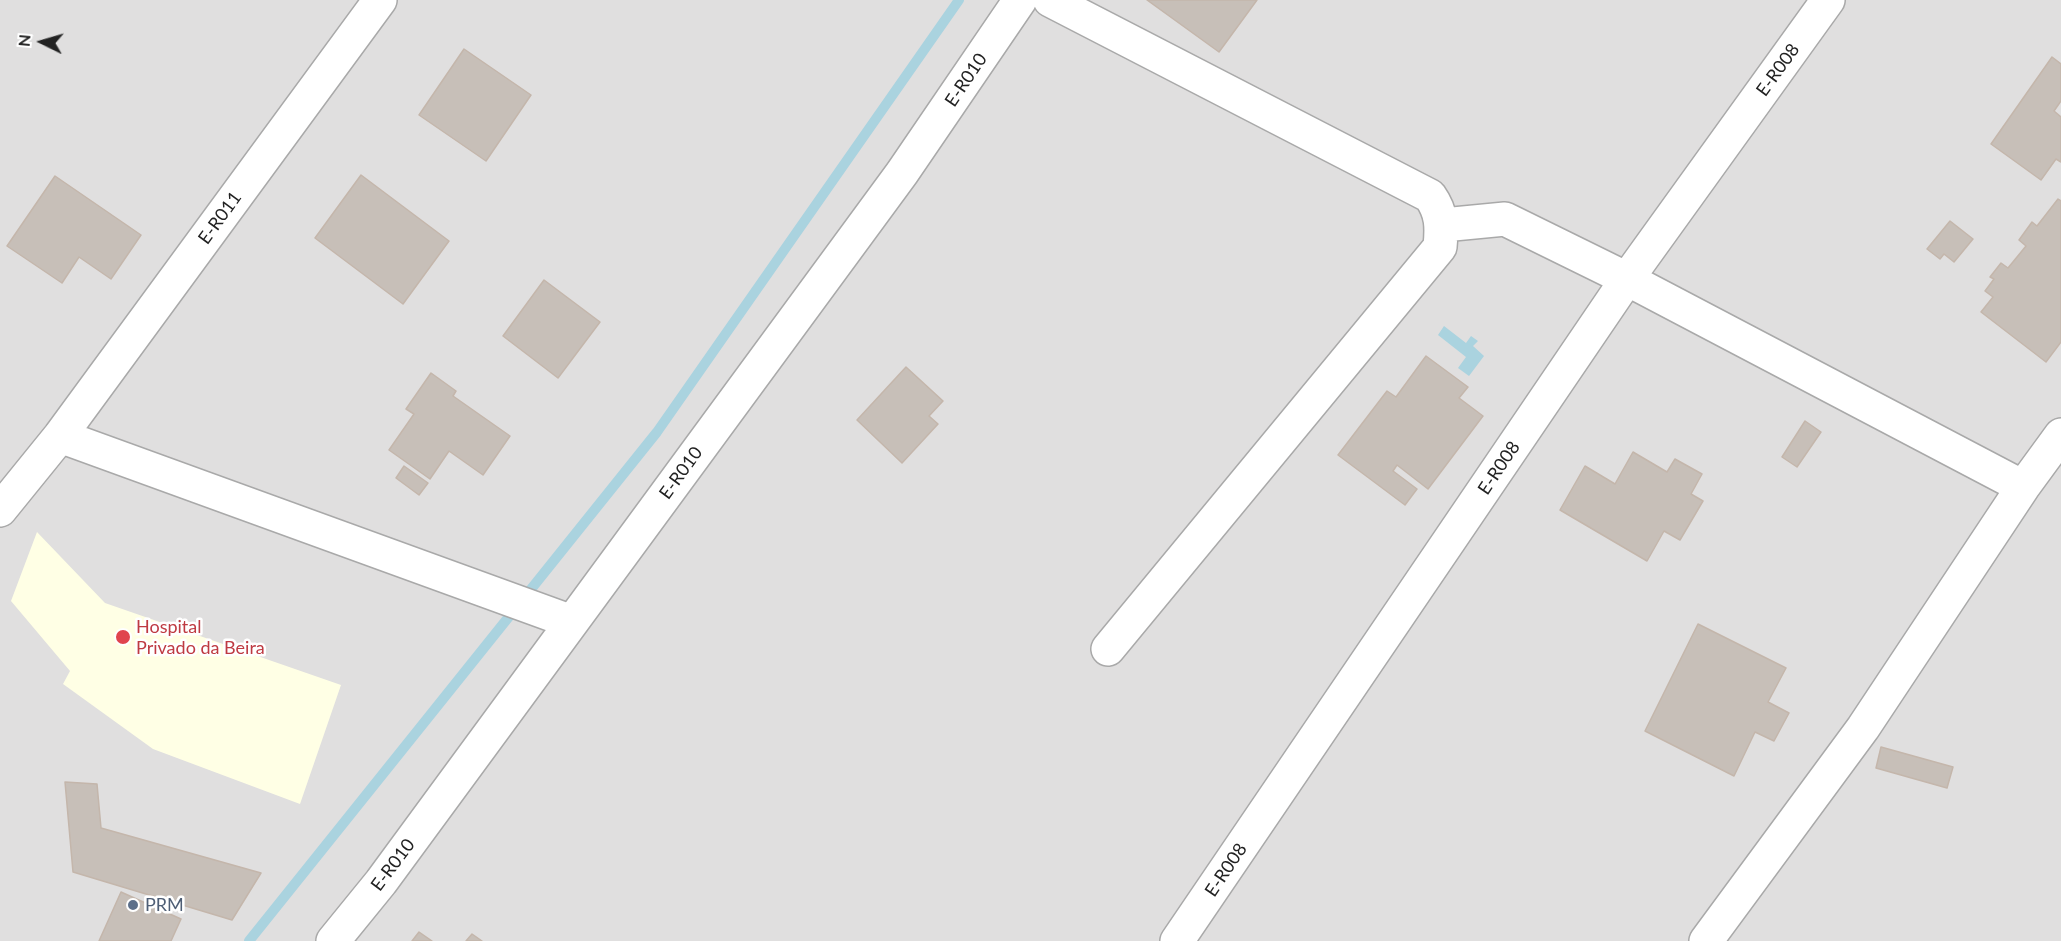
<!DOCTYPE html>
<style>
body{margin:0}
#map{position:relative;width:2061px;height:941px;overflow:hidden;background:#f2efe9;font-family:Lato,sans-serif}
canvas{display:block}
.north{position:absolute;left:12px;top:12px;width:60px;height:60px;-webkit-text-stroke:4px #fff;paint-order:stroke;rotate:275deg;font-size:16px;font-weight:700;line-height:24px;text-align:center;color:#222}
.north::after{content:'';display:block;margin:auto;width:21px;height:27px;background:#222;clip-path:polygon(50% 0,100% 100%,50% 72%,0 100%)}
</style>
<div id="map">
<canvas width="2061" height="941"></canvas>
<div class="north">N</div>
</div>
<script>
const ctx = document.querySelector('canvas').getContext('2d');
ctx.lineJoin = 'round';
function fillPath(path, color) { ctx.fillStyle = color; ctx.fill(path, 'evenodd'); }
function trace(path, color, width, dash) { ctx.strokeStyle = color; ctx.lineWidth = width; ctx.lineCap = dash ? 'butt' : 'round'; ctx.setLineDash(dash || []); ctx.stroke(path); }
function write(font, color, halo, rows, align = 'center') {
  ctx.font = font + ' Lato,sans-serif'; ctx.lineWidth = 5; ctx.setLineDash([]); ctx.textBaseline = 'middle'; ctx.strokeStyle = halo; ctx.fillStyle = color; for (const [text, x, y, turn = 0] of rows) {
    ctx.save(); ctx.translate(x, y); ctx.rotate((+turn || 0) * Math.PI / 180); ctx.textAlign = isNaN(turn) ? turn : align; if (halo) ctx.strokeText(text, 0, 0); ctx.fillText(text, 0, 0); ctx.restore();
  }
}
fillPath(new Path2D(`
 M0,0H2061V941H0Z`), '#e0dfdf');
fillPath(new Path2D(`
 M37,532L105,603L341,685L300,804L153,749L63,684L70,671L11,601Z`), '#ffffe5');
fillPath(new Path2D(`
 M1444,326L1466,343L1471,336L1478,341L1473,346L1484,356L1469,376L1458,368L1466,357L1438,335Z`), '#aad3df');
trace(new Path2D(`
 M249,941L657,432L959,0`), '#aad3df', 10);
const building = new Path2D(`
 M1147,0H1257L1219,52Z
 M464,49L531,95L486,161L419,115Z
 M2052,57L2061,64V101L2054,111L2061,117V162L2056,159L2041,180L1991,144Z
 M361,175L449,241L403,304L315,238Z
 M55,176L141,235L111,279L79,257L62,283L7,246Z
 M2058,199L2061,201V342L2046,362L1981,312L1993,297L1985,291L1994,279L1990,277L2001,263L2008,268L2026,246L2019,240L2032,222L2037,226Z
 M1950,221L1973,239L1954,262L1944,254L1940,259L1927,249Z
 M544,280L600,322L558,378L503,336Z
 M1426,356L1468,387L1459,398L1483,416L1428,489L1397,465L1393,471L1417,489L1405,505L1338,455L1387,391L1396,397Z
 M906,367L943,401L929,416L938,424L902,463L857,420Z
 M431,373L456,391L453,396L510,436L483,475L449,451L430,479L389,450L414,414L406,409Z
 M1805,421L1821,432L1797,467L1782,457Z
 M1633,452L1667,472L1675,459L1702,474L1691,494L1703,501L1680,540L1664,531L1647,561L1560,510L1585,466L1615,484Z
 M404,466L428,483L419,495L396,478Z
 M1698,624L1786,668L1768,702L1789,713L1774,741L1755,732L1734,776L1645,731Z
 M1881,747L1953,767L1947,788L1876,768Z
 M65,782L97,784L101,828L261,873L232,920L73,872Z
 M121,892L181,919L171,941H99Z
 M419,932L432,941H412Z
 M472,934L482,941H466Z`);
fillPath(building, '#c7bfb8');
trace(building, '#c4b6ab', 1.5);
const street = new Path2D(`
 M1050,0L1430,196C1442,213 1442,227 1440,247L1108,649
 M1443,225L1505,219L1627,279L2023,487
 M60,436L572,622
 M0,510L60,436L380,0
 M333,941L381,882L902,173L1020,0
 M1177,941L1627,279L1828,0
 M1706,941L1863,728L2023,487L2061,435`);
trace(street, '#a9a9a9', 36);
trace(street, '#fff', 33);
for (const [x, y, r, color] of [
 [123,637,8,"#e0444e"],
 [133,905,6,"#5c6f8a"]
]) { const dot = new Path2D(); dot.arc(x, y, r, 0, 2 * Math.PI); ctx.fillStyle = color; ctx.fill(dot); trace(dot, '#fff', 2); }
write('18px', '#222', '#fff', [
 ["E-R008",1778,70,-54],
 ["E-R010",966,80,-56],
 ["E-R011",220,218,-54],
 ["E-R008",1499,468,-56],
 ["E-R010",681,473,-54],
 ["E-R010",393,865,-53],
 ["E-R008",1226,870,-56]
]);
write('18px', '#be3a42', '#fff', [
 ["Hospital",136,627],
 ["Privado da Beira",136,648]
], 'left');
write('18px', '#4e5e75', '#fff', [
 ["PRM",145,905]
], 'left');
</script>
